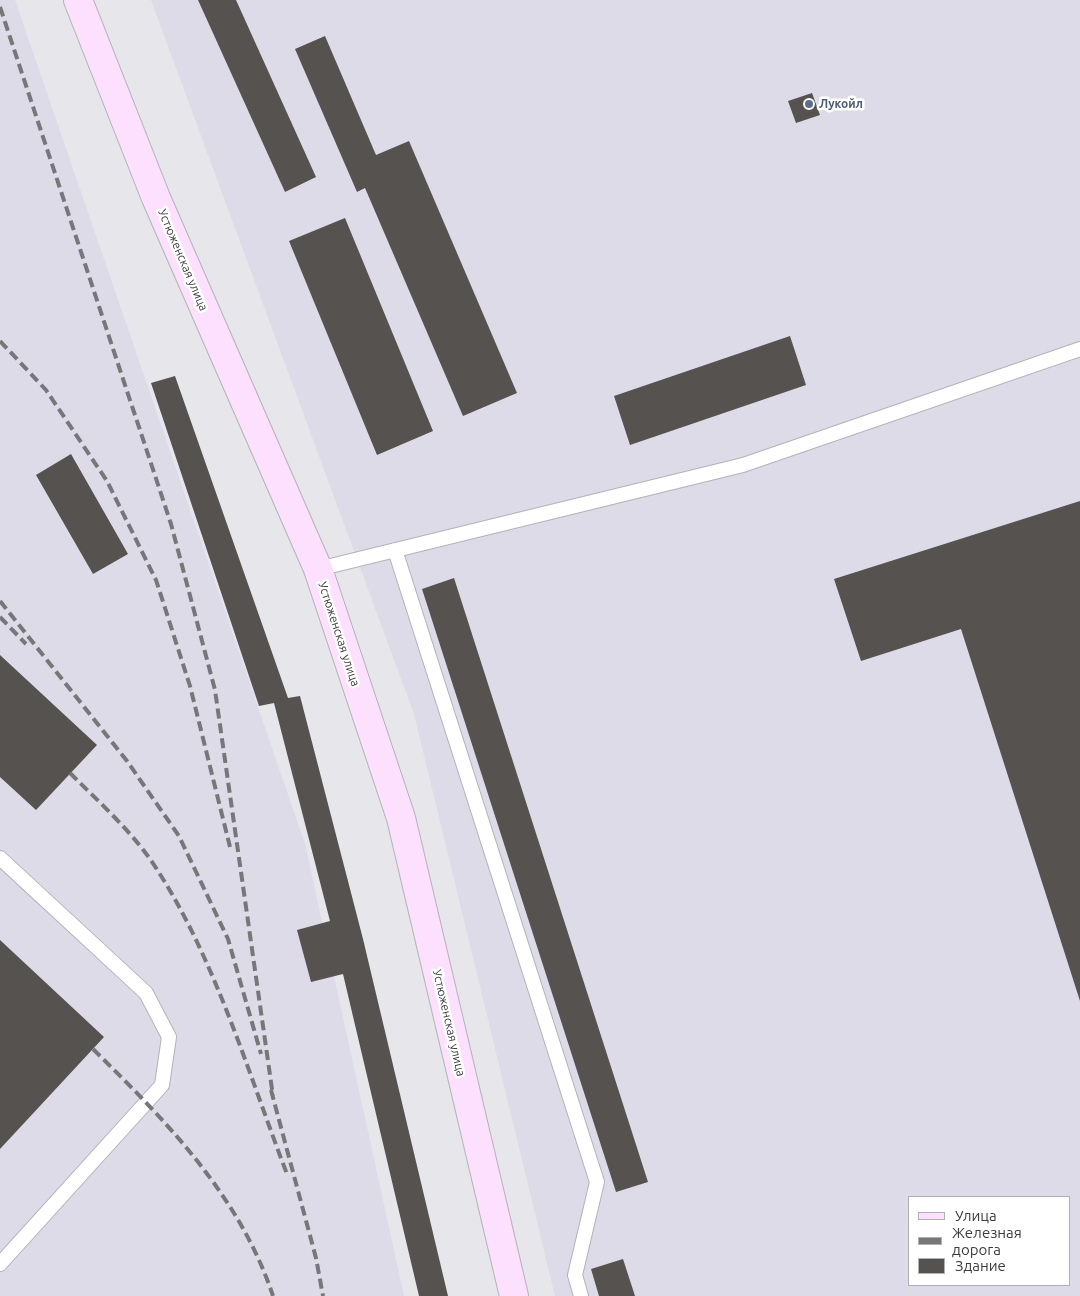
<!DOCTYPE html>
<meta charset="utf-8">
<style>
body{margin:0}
#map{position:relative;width:1080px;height:1296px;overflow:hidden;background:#e6e6eb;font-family:Ubuntu,sans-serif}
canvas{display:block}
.legend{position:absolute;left:908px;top:1196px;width:162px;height:90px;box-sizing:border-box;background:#fff;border:1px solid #b1b1b2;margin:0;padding:6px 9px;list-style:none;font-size:15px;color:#3d3c3e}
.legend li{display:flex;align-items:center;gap:10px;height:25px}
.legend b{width:25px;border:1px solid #b1b1b2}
</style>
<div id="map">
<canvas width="1080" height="1296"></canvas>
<ul class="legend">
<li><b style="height:6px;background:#fce0fd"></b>Улица</li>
<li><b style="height:6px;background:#77777a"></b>Железная дорога</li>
<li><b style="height:14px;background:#55524f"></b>Здание</li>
</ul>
</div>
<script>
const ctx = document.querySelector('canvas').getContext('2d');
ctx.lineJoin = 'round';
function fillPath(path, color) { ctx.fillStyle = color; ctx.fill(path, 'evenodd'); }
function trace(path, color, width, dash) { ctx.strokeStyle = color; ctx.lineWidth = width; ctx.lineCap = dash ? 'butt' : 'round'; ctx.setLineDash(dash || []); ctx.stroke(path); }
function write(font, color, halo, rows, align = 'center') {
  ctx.font = font + ' Ubuntu,sans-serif'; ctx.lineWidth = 5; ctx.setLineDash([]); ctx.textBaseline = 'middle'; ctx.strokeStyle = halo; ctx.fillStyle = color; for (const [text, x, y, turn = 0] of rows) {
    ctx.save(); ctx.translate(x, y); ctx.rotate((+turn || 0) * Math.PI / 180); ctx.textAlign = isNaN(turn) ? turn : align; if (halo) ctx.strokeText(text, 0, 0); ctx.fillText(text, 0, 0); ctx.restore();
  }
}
fillPath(new Path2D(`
 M0,0H15L305,844L404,1296H0Z
 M151,0H1080V1296H555L414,714ZM909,1197H1069V1285H909Z`), '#dddbe7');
fillPath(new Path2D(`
 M198,0H236L316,177L285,192Z
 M325,36L376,155L409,141L517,393L463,416L365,188L357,192L295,49Z
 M812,93L820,115L796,123L788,101Z
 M345,218L433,431L377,455L289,241Z
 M790,336L806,385L630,445L614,396Z
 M175,376L288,698L300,696L363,939L448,1296H419L343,974L311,982L297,930L330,921L274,703L259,706L151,383Z
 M71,454L128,554L93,574L36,475Z
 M1080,501V1001L961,629L861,661L834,579Z
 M454,578L648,1182L616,1192L422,589Z
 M0,655L97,745L36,810L0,777Z
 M0,940L104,1037L0,1149Z
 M623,1259L635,1296H599L591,1269Z`), '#55524f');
const service = new Path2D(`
 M395,550L597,1182L575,1275L581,1296
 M318,569L743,465L1080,349
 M0,858L146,993L169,1037L162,1085L0,1264`);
const secondary = new Path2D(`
 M78,0L156,198L318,569L401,818L514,1296`);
trace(service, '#b3b3b7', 16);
trace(secondary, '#b3b3b7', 30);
trace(service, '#fff', 14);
trace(secondary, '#fce0fd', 28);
trace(new Path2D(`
 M0,7L171,524L215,690L273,1096
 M0,341L46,390L107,481L156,580L190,686L230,847
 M0,601L127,761L179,836L228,939L261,1054
 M0,617L26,644
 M70,773C97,800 128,828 150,859C213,951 247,1070 287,1174
 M93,1049C166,1121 240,1196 273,1296
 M271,1090L316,1258L323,1296`), '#77777a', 4, [10, 5]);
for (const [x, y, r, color] of [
 [809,104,5,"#5c6f8a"]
]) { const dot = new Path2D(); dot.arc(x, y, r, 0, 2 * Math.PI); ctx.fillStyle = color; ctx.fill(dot); trace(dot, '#fff', 2); }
write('bold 12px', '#4e5e75', '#fff', [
 ["Лукойл",819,104]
], 'left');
write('12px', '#3d3c3e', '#fff', [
 ["Устюженская улица",183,260,67],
 ["Устюженская улица",339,634,72],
 ["Устюженская улица",449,1023,77]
]);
</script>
